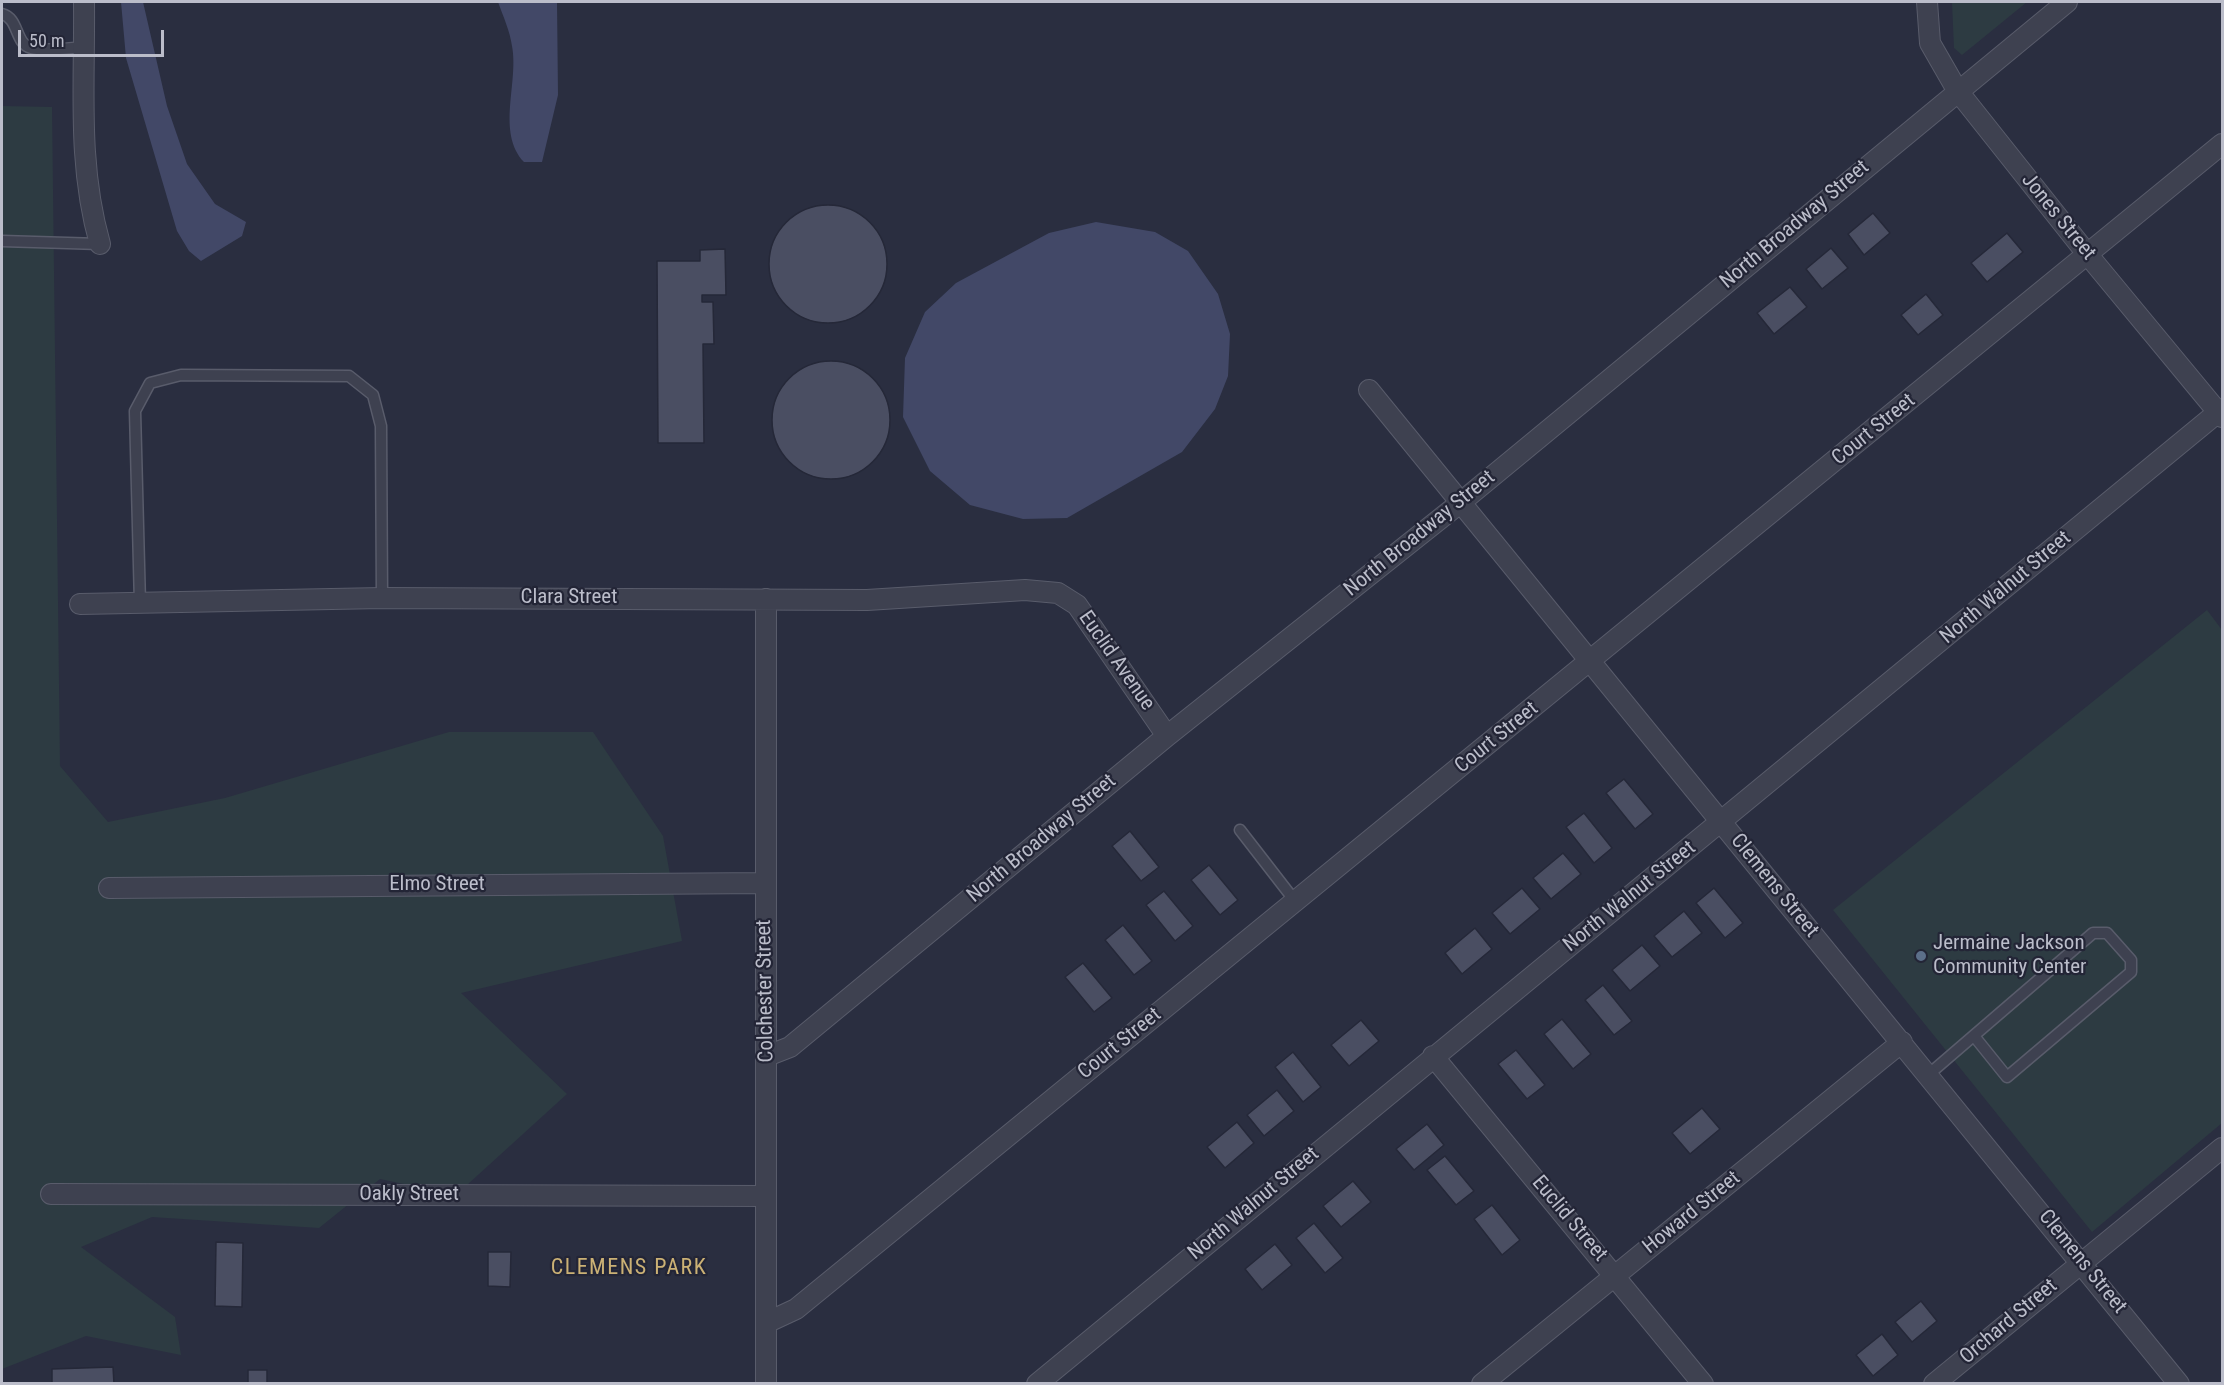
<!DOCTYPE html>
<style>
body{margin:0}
#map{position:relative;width:2224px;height:1385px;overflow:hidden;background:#2a2e40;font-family:"Roboto Condensed",sans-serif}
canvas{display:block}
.frame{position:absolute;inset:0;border:3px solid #bbbdca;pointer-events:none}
.scale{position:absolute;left:18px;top:30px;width:146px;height:27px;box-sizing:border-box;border:3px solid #bbbdca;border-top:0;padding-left:8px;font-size:18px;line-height:21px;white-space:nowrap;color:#bbbdca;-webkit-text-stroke:4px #232536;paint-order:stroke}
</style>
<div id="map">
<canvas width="2224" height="1385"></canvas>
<div class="frame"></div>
<div class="scale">50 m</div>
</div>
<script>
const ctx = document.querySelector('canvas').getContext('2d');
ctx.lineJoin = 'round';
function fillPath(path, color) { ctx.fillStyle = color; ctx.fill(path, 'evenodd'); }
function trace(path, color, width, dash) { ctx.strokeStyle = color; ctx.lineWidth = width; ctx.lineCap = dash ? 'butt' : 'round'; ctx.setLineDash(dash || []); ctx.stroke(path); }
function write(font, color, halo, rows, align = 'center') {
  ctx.font = font + ' "Roboto Condensed",sans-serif'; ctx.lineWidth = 4.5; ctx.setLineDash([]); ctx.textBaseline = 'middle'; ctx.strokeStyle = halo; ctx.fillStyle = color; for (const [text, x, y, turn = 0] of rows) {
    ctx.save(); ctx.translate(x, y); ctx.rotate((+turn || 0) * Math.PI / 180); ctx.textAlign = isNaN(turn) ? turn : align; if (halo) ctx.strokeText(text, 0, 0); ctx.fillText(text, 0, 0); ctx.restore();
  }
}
fillPath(new Path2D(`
 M1952,2H2027L1962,55L1954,48Z
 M2,106L52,107L60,766L108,822L225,798L449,732H593L663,836L682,941L461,993L567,1094L456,1195L380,1179L319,1228L152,1217L81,1247L175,1317L181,1355L86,1336L2,1369Z
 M2207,610L2222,630V1123L2092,1232L1833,910Z`), '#2d3b42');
fillPath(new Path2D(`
 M121,2H143L167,106L187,164L215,204L246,222L242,236L201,261L189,251L177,231L126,58Z
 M498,2H557L558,95L542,162H524C496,132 519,83 512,46C510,31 503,16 498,2Z
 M1096,222L1155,232L1188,251L1218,294L1230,334L1228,376L1215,409L1182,452L1067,518L1023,519L970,505L930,471L903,417L905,358L925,312L956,283L1049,233Z`), '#424867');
const building = new Path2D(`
 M769 264a59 59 0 1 1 118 0a59 59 0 1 1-118 0Z
 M1873,213L1890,233L1864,255L1848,234Z
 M2007,233L2023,252L1987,282L1971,263Z
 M1831,248L1848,268L1822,289L1806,269Z
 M725,249L726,295H702V302H713L714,344H703L704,443H658L657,261H700V250Z
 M1790,287L1807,307L1774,334L1757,313Z
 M1926,294L1943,315L1918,335L1901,315Z
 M772 420a59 59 0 1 1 118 0a59 59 0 1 1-118 0Z
 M1624,779L1653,814L1635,829L1606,793Z
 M1584,813L1612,848L1594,863L1566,827Z
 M1130,831L1159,867L1141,881L1112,846Z
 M1563,853L1581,874L1551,899L1533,878Z
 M1209,865L1238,900L1220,915L1191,880Z
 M1522,888L1540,909L1510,934L1492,913Z
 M1714,888L1743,923L1725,938L1696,903Z
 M1164,891L1193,926L1175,941L1146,905Z
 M1684,911L1702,933L1672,957L1654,936Z
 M1123,925L1152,961L1134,975L1105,940Z
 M1475,928L1492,949L1462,974L1445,953Z
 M1642,945L1660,966L1630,991L1612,970Z
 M1083,963L1112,998L1094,1012L1065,977Z
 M1603,985L1632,1021L1614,1035L1585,1000Z
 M1562,1019L1591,1054L1573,1069L1544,1034Z
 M1361,1020L1379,1041L1349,1066L1331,1045Z
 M1516,1050L1545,1085L1527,1099L1498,1064Z
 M1293,1052L1321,1087L1303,1102L1275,1067Z
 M1277,1090L1294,1111L1264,1136L1247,1115Z
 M1702,1108L1720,1129L1690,1154L1672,1133Z
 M1237,1122L1254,1143L1225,1168L1207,1147Z
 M1427,1124L1444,1145L1414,1170L1396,1149Z
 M1445,1156L1474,1191L1456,1205L1427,1170Z
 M1353,1181L1371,1202L1341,1227L1323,1206Z
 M1492,1205L1520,1240L1502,1255L1474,1219Z
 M1314,1223L1343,1258L1325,1273L1296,1238Z
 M216,1242L243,1243L242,1307L215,1306Z
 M1275,1244L1292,1265L1262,1290L1245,1269Z
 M488,1252H511L510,1287L488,1286Z
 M1921,1301L1937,1321L1912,1342L1895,1322Z
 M1882,1334L1898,1355L1873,1376L1856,1355Z
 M113,1367L114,1384H52V1369Z
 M248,1370H267V1384H248Z`);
fillPath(building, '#4a4e62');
trace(building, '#252838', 1.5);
const lane = new Path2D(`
 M2,14C19,18 15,44 31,48C44,52 71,48 84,47
 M2,241L100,244
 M140,604L135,411L150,383L181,375L349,376L373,395L381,426L382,598
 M1240,830L1295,901
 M1928,1075L2093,933H2107L2131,960V972L2007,1077L1974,1036`);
const street = new Path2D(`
 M84,2C85,85 77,163 100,244
 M1927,2L1930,43L1957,90L2088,255L2222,417
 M1369,390L2179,1384
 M766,599V1384
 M80,604L382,598L867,600L1025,590L1058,593L1077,605L1167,736
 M109,888L765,883
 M767,1056L790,1047L1167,736L1460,503L2067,2
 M1433,1056L1703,1384
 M51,1194L766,1196
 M766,1323L796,1309L2222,144
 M1037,1384L2222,409
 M1482,1384L1902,1042
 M1934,1384L2222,1148`);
trace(lane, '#595c6b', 13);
trace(street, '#595c6b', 22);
trace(lane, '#3e4150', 10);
trace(street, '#3e4150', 20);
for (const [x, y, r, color] of [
 [1921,956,6,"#5c6f8a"]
]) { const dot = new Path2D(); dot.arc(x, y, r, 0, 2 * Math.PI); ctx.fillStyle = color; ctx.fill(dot); trace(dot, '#232536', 2); }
write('21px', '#bbbdca', '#232536', [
 ["Jones Street",2058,217,51],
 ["North Broadway Street",1795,225,-40],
 ["Court Street",1874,430,-39],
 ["North Broadway Street",1420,534,-39],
 ["North Walnut Street",2006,588,-40],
 ["Clara Street",569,598],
 ["Euclid Avenue",1116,661,55],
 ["Court Street",1497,738,-39],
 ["North Broadway Street",1042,839,-40],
 ["Elmo Street",437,885],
 ["Clemens Street",1774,886,51],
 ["North Walnut Street",1630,897,-39],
 ["Colchester Street",766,991,-91],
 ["Court Street",1120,1044,-39],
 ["Oakly Street",409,1195],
 ["North Walnut Street",1254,1204,-40],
 ["Howard Street",1692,1213,-39],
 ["Euclid Street",1569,1219,50],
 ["Clemens Street",2082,1262,51],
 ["Orchard Street",2009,1322,-40]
]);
write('21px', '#bbbdca', '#232536', [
 ["Jermaine Jackson",1933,944],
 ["Community Center",1933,968]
], 'left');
ctx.letterSpacing = '1.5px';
write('22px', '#cbb175', '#232536', [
 ["CLEMENS PARK",629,1268]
]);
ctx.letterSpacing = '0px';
</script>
